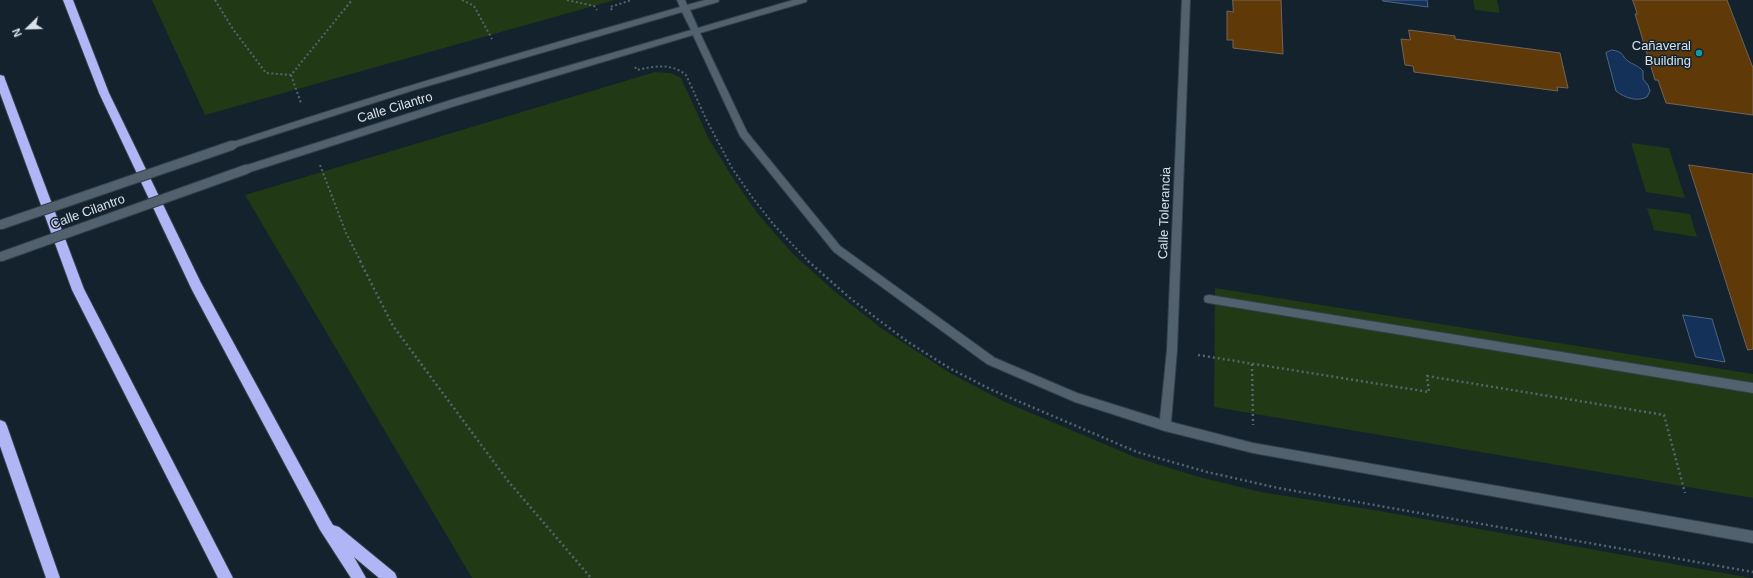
<!DOCTYPE html>
<meta charset="utf-8">
<style>
body{margin:0}
#map{position:relative;width:1753px;height:578px;overflow:hidden;background:#13222d;font-family:Helvetica,sans-serif}
canvas{display:block}
.north{position:absolute;left:8px;top:8px;width:40px;height:40px;-webkit-text-stroke:3px #13222d;paint-order:stroke;rotate:247deg;font-size:11px;font-weight:700;line-height:16px;text-align:center;color:#d8e1e9}
.north::after{content:'';display:block;margin:auto;width:14px;height:18px;background:#d8e1e9;clip-path:polygon(50% 0,100% 100%,50% 72%,0 100%)}
</style>
<div id="map">
<canvas width="1753" height="578"></canvas>
<div class="north">N</div>
</div>
<script>
const ctx = document.querySelector('canvas').getContext('2d');
ctx.lineJoin = 'round';
function fillPath(path, color) { ctx.fillStyle = color; ctx.fill(path, 'evenodd'); }
function trace(path, color, width, dash) { ctx.strokeStyle = color; ctx.lineWidth = width; ctx.lineCap = dash ? 'butt' : 'round'; ctx.setLineDash(dash || []); ctx.stroke(path); }
function write(font, color, halo, rows, align = 'center') {
  ctx.font = font + ' Helvetica,sans-serif'; ctx.lineWidth = 3; ctx.setLineDash([]); ctx.textBaseline = 'middle'; ctx.strokeStyle = halo; ctx.fillStyle = color; for (const [text, x, y, turn = 0] of rows) {
    ctx.save(); ctx.translate(x, y); ctx.rotate((+turn || 0) * Math.PI / 180); ctx.textAlign = isNaN(turn) ? turn : align; if (halo) ctx.strokeText(text, 0, 0); ctx.fillText(text, 0, 0); ctx.restore();
  }
}
fillPath(new Path2D(`
 M152,0H615L205,115Z
 M1473,0H1497L1500,13L1475,10Z
 M655,72L671,73L681,78L708,137L731,175L758,214L793,254L833,290L881,328L950,373L1005,402L1135,457L1199,477L1261,492L1380,511L1751,578H472L245,195Z
 M1631,143L1669,148L1685,198L1646,192Z
 M1647,208L1690,214L1697,237L1654,230Z
 M1215,288L1753,374V498L1214,407Z`), '#213915');
const water = new Path2D(`
 M1383,0H1427L1428,7L1383,1Z
 M1612,50C1625,52 1621,56 1628,61C1633,65 1638,65 1643,71V79L1648,85L1650,91L1647,97C1637,102 1625,98 1616,91L1606,53Z
 M1683,315L1712,319L1725,362L1696,357Z`);
fillPath(water, '#14315a');
trace(water, '#4f6685', 1);
const building = new Path2D(`
 M1233,0H1281L1283,54L1233,48V40H1227V11L1233,12Z
 M1633,0H1727L1753,68V115L1666,103L1658,80H1655L1635,14H1637Z
 M1409,30L1455,36V39L1560,53L1568,88L1557,87L1558,91L1414,72L1413,66L1405,65L1401,39L1410,40Z
 M1689,165L1753,174V349L1748,350Z`);
fillPath(building, '#603908');
trace(building, '#736456', 1);
const minor = new Path2D(`
 M677,0H685L687,5L705,0H719L718,2L690,10L698,28L793,0H807L806,2L700,33L747,132L840,246L995,358L1077,393L1160,419L1167,350L1182,0H1190L1177,350L1171,422L1253,443L1753,531V543L1253,453L1165,431L1075,402L987,364L834,252L740,136L693,35L455,106L247,173L242,169L244,166L454,99L691,30L682,12L414,90L233,148L228,145L230,143C379,93 529,50 680,7Z
 M1209,295L1753,383V393L1209,303L1205,302L1204,299L1205,296Z`);
const highway = new Path2D(`
 M63,0H73L109,93L201,283L330,520L333,525L339,527L395,573L397,578H379L354,557L366,578H351L320,530L192,290L99,93Z
 M0,75L4,76L5,79L84,289L233,578H218L72,290L0,93Z
 M0,420L5,422L7,426L60,578H46L0,446Z`);
trace(minor, '#353e48', 2);
trace(highway, '#353e48', 2);
trace(new Path2D(`
 M215,0L233,29L266,73L291,75L352,0
 M462,0L474,6L492,39
 M567,0L594,6L597,10
 M612,10L610,7L632,0
 M635,67L637,70C654,66 672,63 686,75L707,121L732,168L752,197L774,225L809,262
 M291,75L301,103
 M320,165L346,233L361,262`), '#57646e', 2, [2, 2.5]);
trace(new Path2D(`
 M360,261L393,326L508,481L591,578
 M808,261L851,299L908,342L951,369L992,390L1137,452L1207,472L1278,488L1753,572
 M1198,355L1429,392L1427,376L1664,415L1685,493
 M1252,364L1253,425`), '#57646e', 2.5, [2, 3]);
fillPath(minor, '#51616e');
fillPath(highway, '#b0b5f6');
const minorBridge = new Path2D(`
 M0,225L233,145
 M0,257L247,169`);
trace(minorBridge, '#353e48', 11, []);
trace(minorBridge, '#51616e', 9);
for (const [x, y, r, color] of [
 [1699,53,4,"#0f9aa8"]
]) { const dot = new Path2D(); dot.arc(x, y, r, 0, 2 * Math.PI); ctx.fillStyle = color; ctx.fill(dot); trace(dot, '#13222d', 1.5); }
write('13px', '#d8e1e9', '#13222d', [
 ["Cañaveral",1691,46],
 ["Building",1691,61]
], 'right');
write('13px', '#d8e1e9', '#13222d', [
 ["Calle Cilantro",395,108,-17],
 ["Calle Cilantro",88,212,-20],
 ["Calle Tolerancia",1165,213,-88]
]);
</script>
